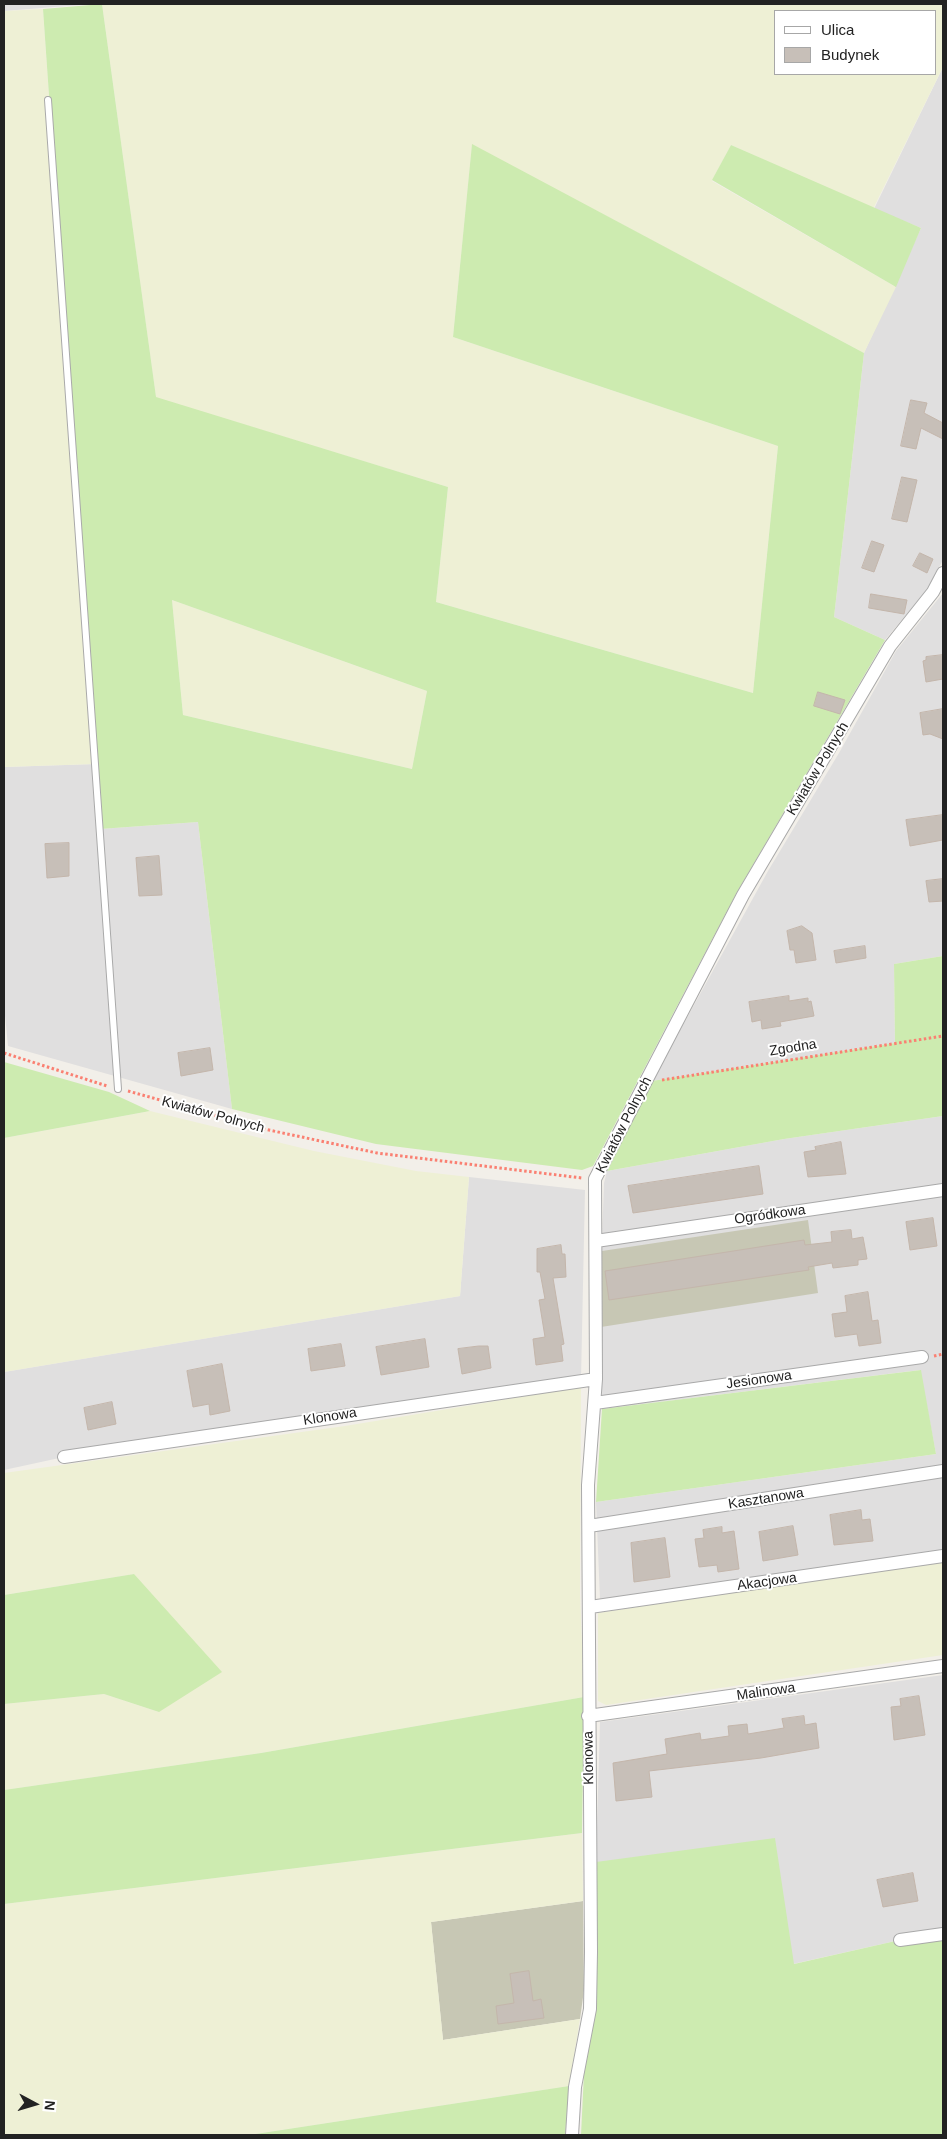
<!DOCTYPE html>
<meta charset="utf-8">
<style>
body{margin:0}
#map{position:relative;width:947px;height:2139px;overflow:hidden;background:#f2efe9;font-family:Arial,sans-serif}
canvas{display:block}
.frame{position:absolute;inset:0;border:5px solid #222;pointer-events:none}
.legend{position:absolute;left:774px;top:10px;width:162px;height:65px;box-sizing:border-box;background:#fff;border:1px solid #a7a7a7;margin:0;padding:6px 9px;list-style:none;font-size:15px;color:#222}
.legend li{display:flex;align-items:center;gap:10px;height:25px}
.legend b{width:25px;border:1px solid #a7a7a7}
.north{position:absolute;left:10px;top:2079px;width:50px;height:50px;-webkit-text-stroke:4px #fff;paint-order:stroke;rotate:96deg;font-size:14px;font-weight:700;line-height:20px;text-align:center;color:#222}
.north::after{content:'';display:block;margin:auto;width:18px;height:22px;background:#222;clip-path:polygon(50% 0,100% 100%,50% 72%,0 100%)}
</style>
<div id="map">
<canvas width="947" height="2139"></canvas>
<div class="frame"></div>
<ul class="legend">
<li><b style="height:6px;background:#fff"></b>Ulica</li>
<li><b style="height:14px;background:#c7bfb8"></b>Budynek</li>
</ul>
<div class="north">N</div>
</div>
<script>
const ctx = document.querySelector('canvas').getContext('2d');
ctx.lineJoin = 'round';
function fillPath(path, color) { ctx.fillStyle = color; ctx.fill(path, 'evenodd'); }
function trace(path, color, width, dash) { ctx.strokeStyle = color; ctx.lineWidth = width; ctx.lineCap = dash ? 'butt' : 'round'; ctx.setLineDash(dash || []); ctx.stroke(path); }
function write(font, color, halo, rows, align = 'center') {
  ctx.font = font + ' Arial,sans-serif'; ctx.lineWidth = 4; ctx.setLineDash([]); ctx.textBaseline = 'middle'; ctx.strokeStyle = halo; ctx.fillStyle = color; for (const [text, x, y, turn = 0] of rows) {
    ctx.save(); ctx.translate(x, y); ctx.rotate((+turn || 0) * Math.PI / 180); ctx.textAlign = isNaN(turn) ? turn : align; if (halo) ctx.strokeText(text, 0, 0); ctx.fillText(text, 0, 0); ctx.restore();
  }
}
fillPath(new Path2D(`
 M4,4H92L4,11Z
 M943,67V560L926,591L885,640L834,617L864,353L921,228L874,209Z
 M943,593V956L894,964L895,1043L652,1081L768,871L839,753L896,651Z
 M95,764L100,829L198,822L232,1109L8,1046L4,1005V767Z
 M943,1116V1552L600,1599L596,1502L936,1454L920,1370L602,1409V1240L604,1183L607,1171L784,1139Z
 M469,1177L585,1190L581,1379L64,1457L4,1470V1372L460,1296Z
 M943,1675V1934L900,1940L793,1964L596,1862L600,1722Z`), '#e0dfdf');
fillPath(new Path2D(`
 M808,1220L818,1293L601,1327L602,1251Z
 M583,1901L584,1990L580,2019L443,2040L431,1922Z`), '#c7c7b4');
fillPath(new Path2D(`
 M102,4H943V67L873,209L731,145L712,181L896,287L864,353L472,145L453,337L778,446L753,693L436,602L448,487L156,398ZM776,11H936V74H776Z
 M43,9L95,764L4,767V11Z
 M172,600L427,691L412,769L183,715Z
 M150,1111L314,1151L416,1171L469,1177L460,1296L4,1372V1138Z
 M581,1387L580,1593L584,1697L261,1753L4,1790V1704L104,1694L159,1712L134,1574L4,1595V1473L345,1426Z
 M943,1560V1655L606,1705L598,1701V1613Z
 M582,1833L583,1901L431,1922L443,2040L580,2019L569,2086L249,2135H4V1904Z`), '#eef0d5');
fillPath(new Path2D(`
 M102,4L156,397L448,487L436,602L753,693L778,446L453,337L472,144L864,353L834,617L885,640L737,892L593,1166L582,1170L376,1144L232,1109L198,822L100,829L43,9ZM172,600L427,691L412,769L183,715Z
 M731,145L921,228L896,287L712,180Z
 M943,956V1116L784,1139L607,1171L652,1081L895,1043L894,964Z
 M4,1062L109,1092L150,1111L4,1138Z
 M921,1370L936,1454L596,1502L602,1409Z
 M134,1574L222,1672L159,1712L104,1694L4,1704V1595Z
 M584,1697L582,1833L4,1904V1790L261,1753Z
 M775,1838L794,1964L900,1940L943,1934V2135H581L584,2073L596,2004V1862Z
 M569,2086L565,2135H249Z`), '#cdebb0');
const building = new Path2D(`
 M911,400L927,403L924,413L943,423V439L921,428L916,449L901,446Z
 M902,477L917,480L907,522L892,519Z
 M872,541L884,545L874,572L862,568Z
 M920,553L933,559L927,573L913,566Z
 M871,594L907,600L904,614L869,608Z
 M943,655V679L926,682L923,661L926,660V657Z
 M818,692L845,700L840,714L814,706Z
 M943,709V739L930,734L923,735L920,713Z
 M943,815V840L910,846L906,820Z
 M69,843V876L47,878L45,844Z
 M159,856L162,895L139,896L136,858Z
 M943,879V901L929,902L926,881Z
 M802,926L812,933L816,960L796,963L794,950H790L787,931Z
 M865,946L866,958L836,963L834,951Z
 M789,996V1001L808,998V1002L811,1001L814,1016L780,1022L781,1026L762,1029L761,1020L752,1022L749,1002Z
 M210,1048L213,1070L181,1076L178,1053Z
 M841,1142L846,1174L808,1177L804,1152L816,1150L815,1147Z
 M759,1166L763,1194L633,1213L628,1186Z
 M933,1218L937,1246L910,1250L906,1222Z
 M851,1230L852,1239L863,1237L867,1259L858,1260V1265L833,1268L832,1263L808,1267L809,1270L609,1300L605,1271L804,1240L805,1245L832,1242L831,1232Z
 M561,1245L562,1254H565L566,1277L553,1278L564,1344L561,1345L563,1361L536,1365L533,1339L545,1337L539,1300L545,1299L540,1272H537V1249Z
 M868,1292L872,1321L878,1320L881,1343L859,1346L857,1334L835,1337L832,1314L847,1312L845,1296Z
 M425,1339L429,1367L381,1375L376,1347Z
 M341,1344L345,1366L311,1371L308,1349Z
 M479,1346H488L491,1368L462,1374L458,1349Z
 M222,1364L230,1411L210,1415L209,1404L193,1407L187,1371Z
 M112,1402L116,1424L88,1430L84,1408Z
 M861,1510L862,1520L870,1519L873,1541L834,1545L830,1515Z
 M793,1526L798,1555L763,1561L759,1532Z
 M722,1527V1533L734,1531L739,1569L718,1572L717,1565L699,1567L695,1539L704,1538L703,1530Z
 M665,1538L670,1577L634,1582L631,1543Z
 M919,1696L925,1735L894,1740L891,1707L901,1706L900,1699Z
 M804,1716L805,1725L816,1723L819,1748L761,1758L649,1771L652,1797L616,1801L613,1763L667,1754L665,1739L700,1733L701,1740L729,1736L728,1726L747,1724L748,1734L784,1728L782,1719Z
 M913,1873L918,1901L883,1907L877,1880Z
 M529,1971L533,2001L541,1999L544,2018L498,2024L496,2006L514,2003L510,1974Z`);
fillPath(building, '#c7bfb8');
trace(building, '#c4b6ab', 1);
const lane = new Path2D(`
 M48,100L118,1089`);
const street = new Path2D(`
 M596,1241L943,1190
 M595,1403L922,1357
 M64,1457L596,1379
 M589,1526L943,1471
 M590,1607L943,1556
 M588,1716L943,1666
 M900,1940L943,1934
 M572,2135L575,2087L590,2009L591,1952L588,1485L596,1379L595,1179L743,895L890,646L933,592L943,573`);
trace(lane, '#a9a9a9', 8);
trace(street, '#a9a9a9', 14);
trace(new Path2D(`
 M4,1053L107,1086
 M662,1080L943,1036
 M128,1091L264,1129L377,1153L582,1178
 M934,1356L943,1354`), '#fa8072', 3, [2.5, 2.5]);
trace(lane, '#fff', 6);
trace(street, '#fff', 12);
write('14px', '#222', '#fff', [
 ["Kwiatów Polnych",818,769,-59],
 ["Zgodna",793,1048,-9],
 ["Kwiatów Polnych",213,1115,15],
 ["Kwiatów Polnych",624,1125,-63],
 ["Ogródkowa",770,1215,-8],
 ["Jesionowa",759,1380,-8],
 ["Klonowa",330,1417,-9],
 ["Kasztanowa",766,1499,-9],
 ["Akacjowa",767,1582,-8],
 ["Malinowa",766,1692,-8],
 ["Klonowa",589,1758,-91]
]);
</script>
